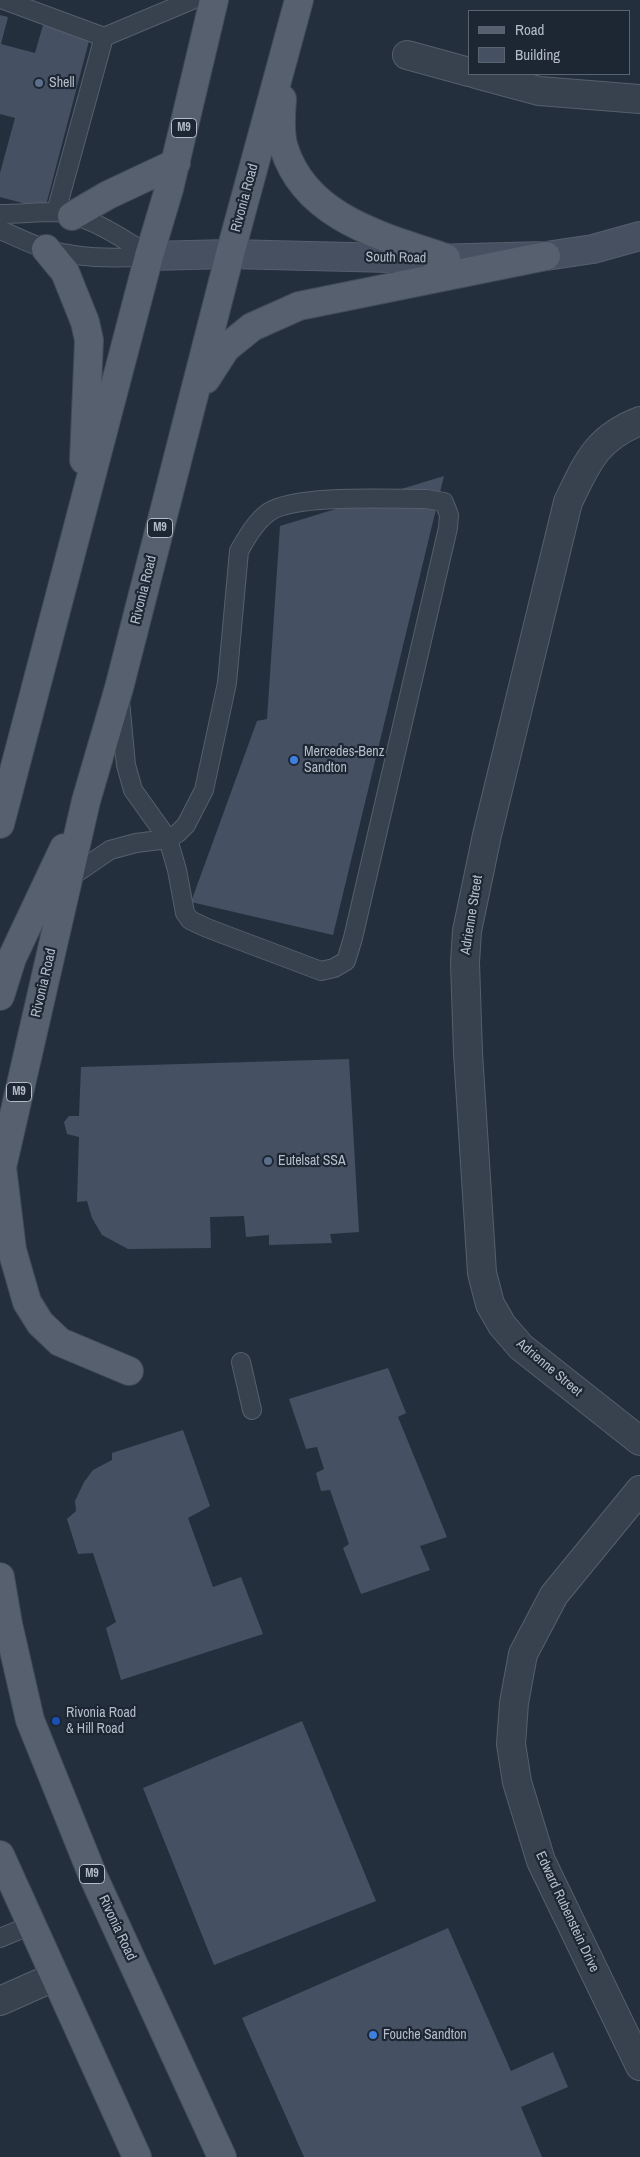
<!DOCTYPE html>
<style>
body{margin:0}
#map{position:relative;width:640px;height:2157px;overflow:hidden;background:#242f3e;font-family:"Archivo Narrow",sans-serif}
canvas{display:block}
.legend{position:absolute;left:468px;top:10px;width:162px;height:65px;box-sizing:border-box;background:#1d2633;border:1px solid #59626f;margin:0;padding:6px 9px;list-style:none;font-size:15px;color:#b4bcc9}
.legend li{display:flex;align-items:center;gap:10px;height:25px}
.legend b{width:25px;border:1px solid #59626f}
</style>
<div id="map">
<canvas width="640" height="2157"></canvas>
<ul class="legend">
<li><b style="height:6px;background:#56606e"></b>Road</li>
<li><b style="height:14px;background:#455162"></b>Building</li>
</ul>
</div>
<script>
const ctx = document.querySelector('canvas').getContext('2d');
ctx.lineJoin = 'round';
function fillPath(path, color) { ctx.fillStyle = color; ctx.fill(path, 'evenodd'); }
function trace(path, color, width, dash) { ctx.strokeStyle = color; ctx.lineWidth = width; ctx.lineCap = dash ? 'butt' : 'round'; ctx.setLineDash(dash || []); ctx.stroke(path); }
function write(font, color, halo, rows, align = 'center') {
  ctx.font = font + ' "Archivo Narrow",sans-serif'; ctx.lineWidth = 4.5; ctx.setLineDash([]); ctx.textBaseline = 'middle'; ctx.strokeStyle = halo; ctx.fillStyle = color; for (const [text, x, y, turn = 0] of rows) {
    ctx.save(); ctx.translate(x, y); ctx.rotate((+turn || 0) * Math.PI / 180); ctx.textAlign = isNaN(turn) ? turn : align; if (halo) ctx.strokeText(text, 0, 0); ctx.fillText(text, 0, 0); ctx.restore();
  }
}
fillPath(new Path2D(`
 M0,15L8,17L1,44L35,53L43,25L90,37L45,209L0,197V173L15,118L0,114Z
 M444,476L333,935L191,902L257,721L267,719L280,526Z
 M349,1059L359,1232L330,1234L332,1243L269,1245V1235L246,1237L244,1216L210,1217L211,1248L128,1249L102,1235L92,1218L87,1201L77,1202L79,1137L67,1134L64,1122L69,1116H79L81,1067Z
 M388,1368L406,1413L398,1417L447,1537L420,1546L430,1570L361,1594L343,1548L349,1544L330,1490L321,1491L316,1473L324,1469L317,1447L306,1449L289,1399Z
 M183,1430L210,1506L188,1518L213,1587L241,1577L263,1634L121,1680L106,1628L116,1622L93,1553L78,1554L67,1519L76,1511L75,1501L84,1482L93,1470L112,1460V1453Z
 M302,1721L376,1901L214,1965L143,1788Z
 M448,1928L511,2071L553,2052L568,2087L521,2107L542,2157H304L242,2018Z`), '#455162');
const lane = new Path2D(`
 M4,0L104,37L192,0
 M56,212L104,37
 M0,214C18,214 37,212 55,212C85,213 125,239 149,256
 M0,230C15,236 30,244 46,249C80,259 115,259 149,256
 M69,878L110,850L136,843L168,839L178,833L186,825L204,790L227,683L239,551C247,537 256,521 269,512C296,494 391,499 426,499L444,502L449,515L448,528L353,938L346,961L334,968L321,971L207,928L190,920L185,913L177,870L168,839L133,790L126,765L120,701
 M241,1362L252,1410
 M0,1938L31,1925`);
const street = new Path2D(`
 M407,55L469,72
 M476,74L539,91L640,99
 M640,421C596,438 587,463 568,502L487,835L467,931L465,962L468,1053L482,1273L490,1304L502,1325L521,1347L640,1441
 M640,1490L554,1595L523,1654L514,1703L511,1744L517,1782L541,1861L640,2066
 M0,2001L54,1977`);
const secondary = new Path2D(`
 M149,256L230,254L431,259L546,256L593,249L640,236`);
const primary = new Path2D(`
 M282,99C281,114 279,133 284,148C306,219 385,237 446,258
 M72,216L108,195L176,163
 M46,249L65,272L85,322L89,340L84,460
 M206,379L226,348L252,327L299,306L546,256
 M0,824L149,256L169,189L214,0
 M0,996L12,958L64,848
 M2,1167L12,1250L27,1302L40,1323L60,1342L129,1371
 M0,1183L2,1167L86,801L119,688L230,254L299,0
 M0,1577L8,1624L30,1720L93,1876L222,2157
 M0,1855L137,2157`);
trace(lane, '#565f6c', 20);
trace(street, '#565f6c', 30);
trace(secondary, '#565f6c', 30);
trace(primary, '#414a57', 30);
trace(lane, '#38414e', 18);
trace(street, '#38414e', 28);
trace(secondary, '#465061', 28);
trace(primary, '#56606e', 28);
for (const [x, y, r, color] of [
 [39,83,5,"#5c6f8a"],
 [294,760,5,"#3f7fe0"],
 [268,1161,5,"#5c6f8a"],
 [56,1721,5,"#1a4fb4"],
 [373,2035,5,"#3f7fe0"]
]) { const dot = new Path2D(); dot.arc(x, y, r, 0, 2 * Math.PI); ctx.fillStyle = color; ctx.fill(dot); trace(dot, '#1d2633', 2); }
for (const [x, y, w] of [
 [184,128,25],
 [160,528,25],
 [19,1092,25],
 [92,1874,25]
]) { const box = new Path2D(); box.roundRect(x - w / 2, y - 9.5, w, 19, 4); ctx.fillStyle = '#1d2633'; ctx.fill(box); trace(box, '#b4bcc9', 1); }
write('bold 12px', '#b4bcc9', null, [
 ["M9",184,128],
 ["M9",160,528],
 ["M9",19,1092],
 ["M9",92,1874]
]);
write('14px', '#b4bcc9', '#1d2633', [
 ["Shell",49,83],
 ["Mercedes-Benz",304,752],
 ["Sandton",304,768],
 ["Eutelsat SSA",278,1161],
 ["Rivonia Road",66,1713],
 ["& Hill Road",66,1729],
 ["Fouche Sandton",383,2035]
], 'left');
write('14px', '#b4bcc9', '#1d2633', [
 ["Rivonia Road",245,198,-75],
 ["South Road",396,258,1],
 ["Rivonia Road",144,590,-76],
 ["Adrienne Street",472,915,-81],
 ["Rivonia Road",44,983,-77],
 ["Adrienne Street",549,1368,40],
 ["Edward Rubenstein Drive",567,1912,65],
 ["Rivonia Road",117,1928,65]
]);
</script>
